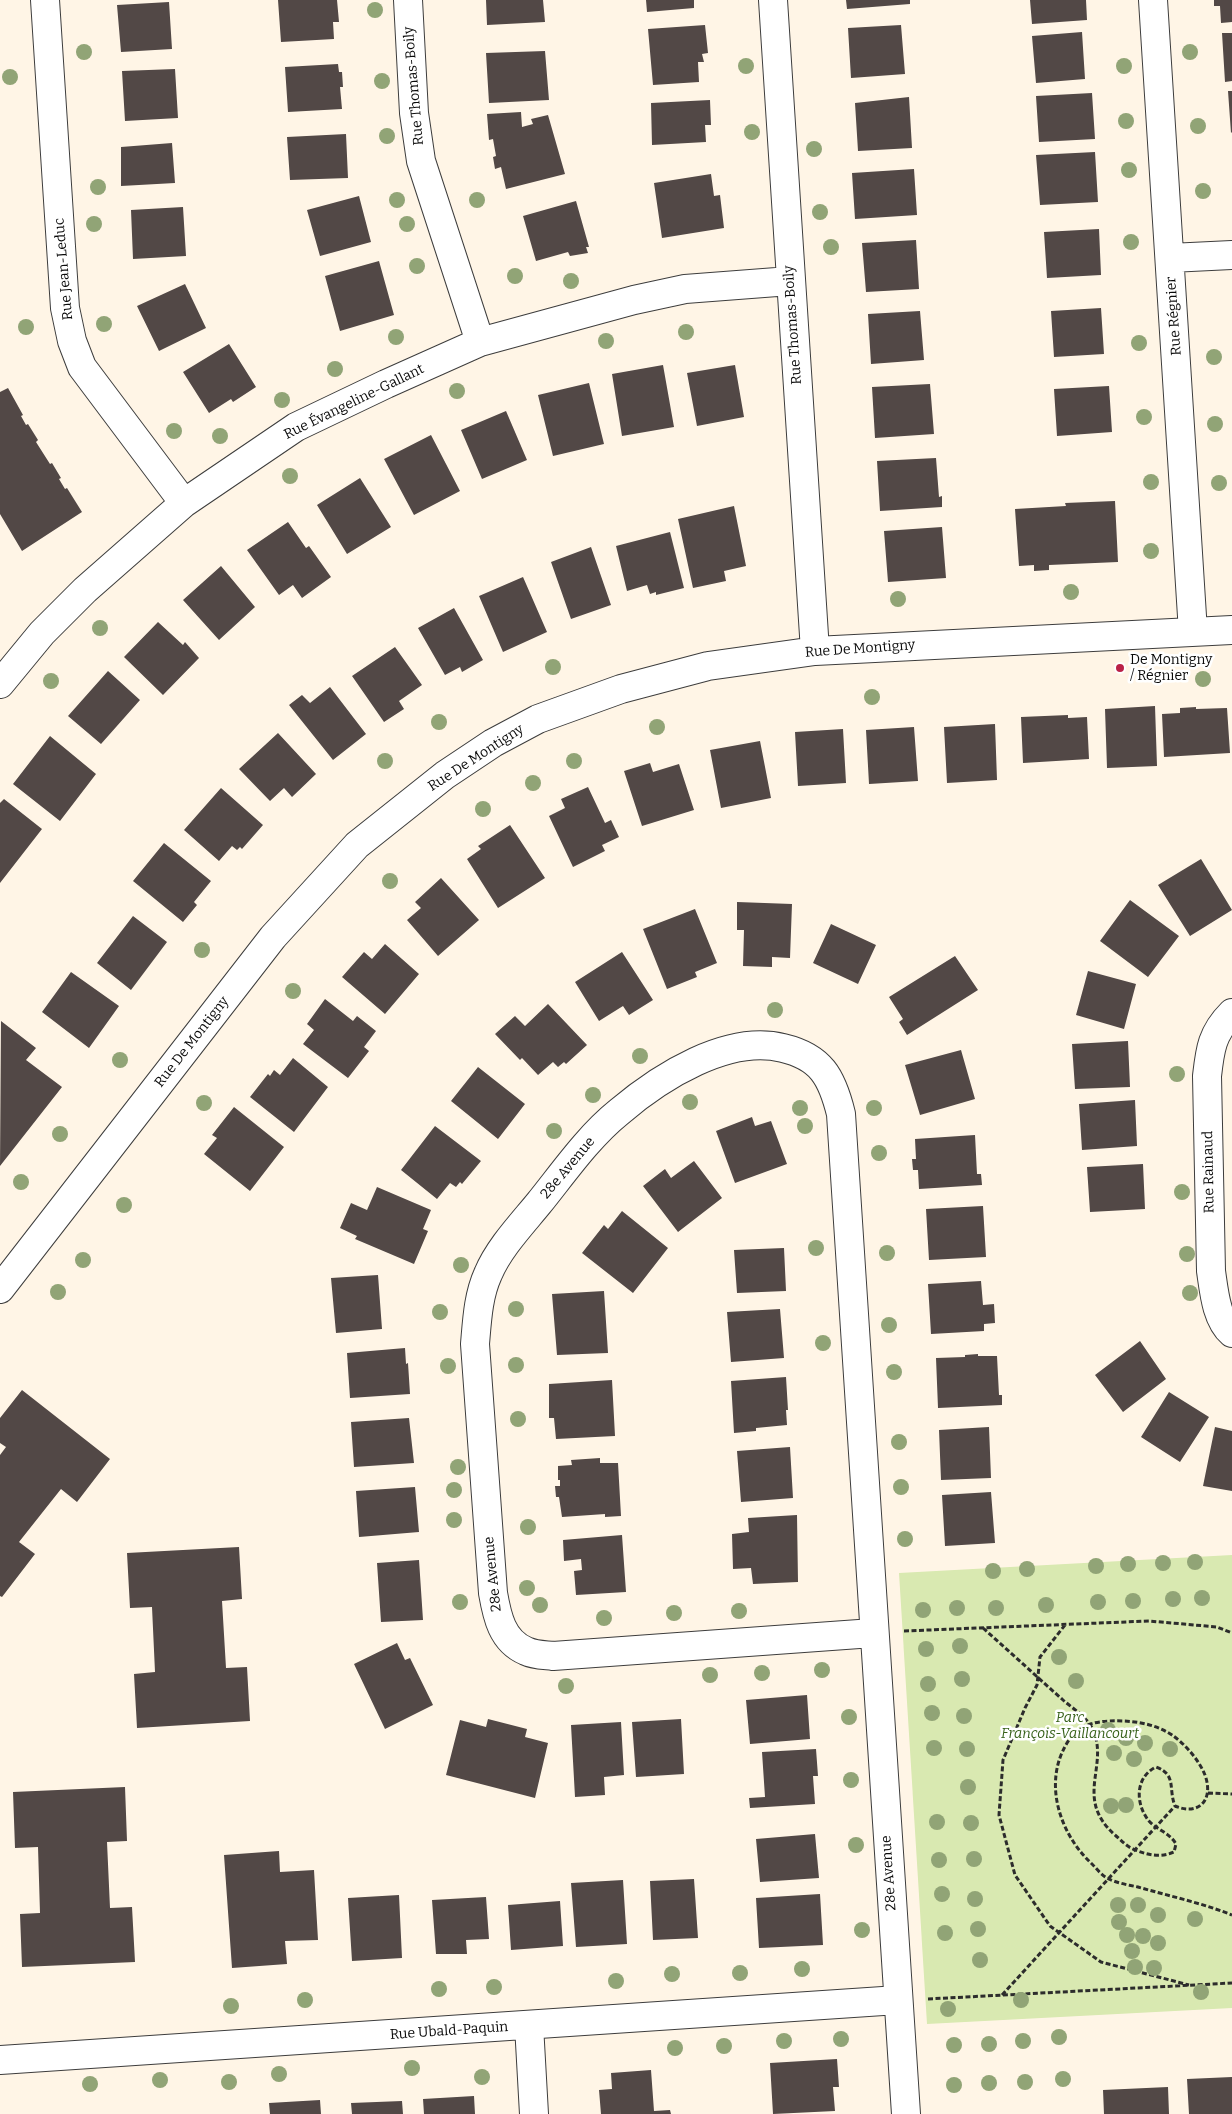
<!DOCTYPE html>
<meta charset="utf-8">
<style>
body{margin:0}
canvas{display:block;background:#fff5e6}
</style>
<canvas width="1232" height="2114"></canvas>
<script>
const ctx = document.querySelector('canvas').getContext('2d');
ctx.lineJoin = 'round';
function fillPath(path, color) { ctx.fillStyle = color; ctx.fill(path, 'evenodd'); }
function trace(path, color, width, dash) { ctx.strokeStyle = color; ctx.lineWidth = width; ctx.lineCap = dash ? 'butt' : 'round'; ctx.setLineDash(dash || []); ctx.stroke(path); }
function write(font, color, halo, rows, align = 'center') {
  ctx.font = font + ' Bitter,serif'; ctx.lineWidth = 5; ctx.setLineDash([]); ctx.textBaseline = 'middle'; ctx.strokeStyle = halo; ctx.fillStyle = color; for (const [text, x, y, turn = 0] of rows) {
    ctx.save(); ctx.translate(x, y); ctx.rotate((+turn || 0) * Math.PI / 180); ctx.textAlign = isNaN(turn) ? turn : align; if (halo) ctx.strokeText(text, 0, 0); ctx.fillText(text, 0, 0); ctx.restore();
  }
}
fillPath(new Path2D(`
 M1232,1555V2008L927,2024L899,1573Z`), '#d9e9b1');
fillPath(new Path2D(`
 M278,0H337L339,22H333L334,39L281,42Z
 M486,0H543L545,22L487,25Z
 M646,0H694V8L647,12Z
 M846,0H910V4L847,9Z
 M1030,0H1086L1087,20L1032,24Z
 M1214,0H1232V22L1221,23L1220,6H1214Z
 M169,2L172,49L121,52L117,5Z
 M705,25L708,53L702,54L704,62H698L699,82L653,85L648,29Z
 M901,25L905,74L851,78L848,28Z
 M1082,32L1085,79L1036,83L1032,36Z
 M1222,33H1232V81L1225,82Z
 M545,51L549,100L489,103L486,53Z
 M338,64L339,72H342L343,87H340L342,109L288,112L285,67Z
 M175,69L178,118L125,121L122,71Z
 M1228,91H1232V132L1231,133Z
 M1092,93L1095,139L1039,142L1036,96Z
 M909,97L912,148L858,151L855,103Z
 M710,100L711,125H705L706,142L652,145L651,103Z
 M521,112L522,127L533,124L531,119L548,115L565,174L506,189L501,167L495,169L493,157L496,156L493,139L489,140L487,114Z
 M346,134L348,178L290,180L287,137Z
 M172,143L175,183L121,186V147Z
 M1095,152L1098,202L1040,205L1036,155Z
 M914,169L917,215L855,219L852,173Z
 M711,174L714,196L720,195L724,228L662,238L654,183Z
 M359,196L371,242L320,256L307,210Z
 M576,201L589,247H586L588,253L570,256L568,252L536,261L523,216Z
 M183,207L186,256L133,259L131,210Z
 M1099,229L1101,275L1047,278L1044,232Z
 M916,240L919,289L866,292L862,243Z
 M379,261L394,315L340,331L325,276Z
 M185,284L206,328L159,351L137,306Z
 M1101,308L1104,354L1054,357L1051,311Z
 M920,311L924,360L871,364L868,314Z
 M229,344L256,387L233,402L231,399L209,413L183,372Z
 M663,365L674,427L622,436L612,374Z
 M735,365L744,417L697,426L687,373Z
 M589,383L604,444L553,456L538,395Z
 M930,384L934,434L875,438L872,387Z
 M1109,386L1112,432L1057,436L1054,389Z
 M8,388L23,415L21,416L26,425L28,424L38,440L36,442L50,464L52,463L61,478L59,479L65,489L67,488L82,512L22,551L0,514V392Z
 M506,411L527,460L482,479L461,430Z
 M431,435L460,491L414,515L384,459Z
 M936,458L939,497L942,496V507L880,511L877,461Z
 M360,478L391,527L347,554L317,505Z
 M1115,501L1118,562L1049,565V570L1034,571V565L1019,566L1015,509L1066,506L1065,503Z
 M734,506L746,566L724,571L726,581L693,588L678,519Z
 M288,522L306,548L309,546L331,577L302,598L293,585L279,595L247,550Z
 M942,527L946,578L888,582L884,531Z
 M670,532L684,588L656,595V592L650,594L647,585L627,591L616,546Z
 M591,547L611,605L571,619L551,562Z
 M221,566L255,607L219,640L183,600Z
 M523,577L547,632L503,652L479,596Z
 M454,608L483,660L462,672L460,667L445,675L418,628Z
 M158,622L183,645L185,642L199,658L163,695L124,657Z
 M395,647L422,685L399,701L404,709L384,722L352,676Z
 M108,671L140,700L101,744L68,716Z
 M330,687L366,734L333,760L289,705L302,695L310,703Z
 M1155,706L1157,766L1107,768L1105,709Z
 M1196,707V709L1227,708L1230,753L1164,757L1162,714L1180,713V708Z
 M1068,715V718L1087,717L1089,759L1023,763L1021,717Z
 M995,724L997,780L947,783L944,727Z
 M914,727L918,781L869,784L866,730Z
 M843,729L846,783L798,786L795,732Z
 M278,733L316,774L292,797L284,788L270,801L239,769Z
 M50,736L96,774L60,821L13,784Z
 M760,741L771,798L721,808L710,750Z
 M650,763L653,772L679,764L694,810L642,826L624,771Z
 M588,787L605,823L611,820L619,837L602,845L605,851L573,867L549,816L565,808L561,799Z
 M221,788L263,825L242,849L240,847L237,850L232,846L219,861L184,830Z
 M4,799L42,829L0,883V803Z
 M510,825L545,878L498,908L467,859L481,849L478,846Z
 M164,843L211,881L194,902L197,905L183,922L133,881Z
 M1201,859L1232,910L1190,936L1158,885Z
 M441,878L479,920L438,956L407,920L421,908L415,902Z
 M1130,900L1179,936L1148,977L1100,941Z
 M737,902L792,904L790,958L772,957V967L743,966L744,930H737Z
 M695,909L717,963L695,972L697,977L667,989L643,929Z
 M133,916L167,942L131,990L97,963Z
 M831,924L876,945L858,984L813,963Z
 M385,944L419,974L385,1014L342,977L364,952L372,959Z
 M622,952L653,1000L629,1015L623,1006L599,1021L575,982Z
 M955,956L978,990L907,1035L899,1022L903,1019L889,997Z
 M1088,971L1136,984L1124,1029L1076,1015Z
 M71,972L119,1006L89,1048L42,1012Z
 M325,999L353,1021L357,1016L376,1031L364,1047L369,1051L348,1078L303,1044L314,1030L307,1024Z
 M548,1004L587,1045L566,1064L564,1062L558,1067L553,1062L538,1075L522,1058L520,1060L495,1034L515,1016L525,1026Z
 M1,1021L36,1048L26,1060L62,1087L0,1166Z
 M1128,1041L1130,1087L1075,1089L1072,1044Z
 M961,1050L975,1099L920,1115L905,1065Z
 M293,1058L328,1087L294,1132L250,1097L268,1074L270,1076L274,1070L280,1075Z
 M478,1067L525,1104L498,1139L451,1101Z
 M1135,1100L1137,1146L1082,1150L1079,1104Z
 M234,1107L284,1147L250,1191L204,1154L217,1138L212,1135Z
 M752,1117L755,1126L771,1121L787,1164L735,1183L716,1131Z
 M435,1126L481,1161L462,1184L460,1182L456,1187L450,1183L437,1199L401,1170Z
 M975,1135L977,1174H981L982,1185L919,1189L918,1170H913L912,1159H916L915,1139Z
 M694,1161L722,1198L678,1232L643,1186L665,1169L671,1178Z
 M1143,1164L1145,1209L1090,1212L1087,1167Z
 M377,1187L431,1210L423,1229L428,1231L414,1264L355,1239L357,1236L340,1228L351,1203L367,1210Z
 M983,1206L986,1257L929,1260L926,1209Z
 M622,1211L668,1248L633,1293L582,1253L604,1225L608,1229Z
 M784,1248L786,1291L737,1293L734,1250Z
 M378,1275L382,1329L336,1333L331,1278Z
 M981,1281L983,1305L994,1304L995,1323L984,1324V1331L931,1334L928,1284Z
 M604,1291L608,1353L557,1355L552,1294Z
 M780,1309L784,1358L731,1362L727,1312Z
 M1140,1341L1166,1379L1123,1412L1095,1375Z
 M405,1348L406,1364L408,1363L410,1394L350,1398L347,1353Z
 M978,1354V1356H997L999,1395H1002V1405L938,1408L936,1358L965,1357V1355Z
 M786,1377L788,1410H786L787,1425L756,1428V1431L734,1433L731,1381Z
 M612,1380L615,1436L556,1439L554,1418H549V1384Z
 M22,1390L110,1459L77,1502L61,1489L19,1542L35,1554L2,1597L0,1596V1455L6,1447L0,1443V1418Z
 M1169,1392L1209,1417L1180,1462L1141,1437Z
 M409,1418L414,1463L354,1467L351,1422Z
 M989,1427L991,1478L941,1480L939,1430Z
 M1215,1427L1232,1431V1491L1203,1486Z
 M790,1447L793,1498L741,1502L737,1451Z
 M600,1458V1463H618L621,1516L605,1517V1514L562,1517L559,1497H556L555,1486H560V1480H558V1466L572,1465L571,1460Z
 M415,1487L419,1532L359,1537L356,1491Z
 M991,1492L995,1543L945,1546L942,1495Z
 M797,1515L798,1582L753,1584L751,1568L733,1569L732,1534L749,1532L748,1518Z
 M622,1535L626,1592L576,1595L574,1571L582,1570L581,1559L564,1561L563,1540Z
 M239,1547L242,1599L222,1601L226,1668L247,1667L250,1721L137,1728L134,1674L155,1672L152,1607L130,1608L127,1553Z
 M419,1560L423,1620L381,1622L377,1563Z
 M397,1643L405,1660L410,1658L433,1705L385,1729L354,1664Z
 M807,1695L810,1739L750,1744L746,1700Z
 M488,1719L527,1729L525,1737L548,1743L535,1798L446,1775L460,1720L486,1727Z
 M681,1719L684,1774L636,1777L632,1722Z
 M621,1722L624,1775L604,1777L605,1795L575,1797L571,1725Z
 M816,1749L818,1776H813L815,1804L750,1808L749,1798L765,1797L762,1752Z
 M125,1787L127,1841L107,1842L110,1908L132,1907L135,1962L22,1967L20,1914L40,1913L38,1847L15,1848L13,1792Z
 M815,1834L819,1878L760,1882L756,1839Z
 M279,1851L280,1872L314,1870L318,1940L285,1941L287,1964L232,1968L224,1855Z
 M694,1879L698,1938L653,1940L650,1881Z
 M623,1880L627,1944L576,1947L571,1883Z
 M820,1894L823,1945L759,1948L756,1898Z
 M399,1895L402,1958L352,1961L348,1898Z
 M486,1897L489,1939L466,1940L467,1954H436L432,1900Z
 M560,1901L563,1946L511,1950L508,1905Z
 M837,2059L839,2087H833L835,2111L773,2114L770,2063Z
 M651,2070L654,2111L670,2110L671,2114H601L599,2090L612,2089L611,2073Z
 M1232,2077V2114H1189L1187,2079Z
 M1168,2087L1169,2114H1104L1103,2090Z
 M474,2096L475,2114H424L423,2099Z
 M320,2100L321,2114H270L269,2103Z
 M402,2101L403,2114H352L351,2103Z`), '#524846');
const minor = new Path2D(`
 M45,0L65,308L72,341L82,367L184,503
 M408,0L414,113L421,161L480,342
 M773,0L815,651
 M1153,0L1193,632
 M1170,258L1232,255
 M0,684L42,633L85,590L184,503L296,427L386,384L480,342L634,300L685,289L790,281
 M1232,1013C1212,1033 1210,1049 1207,1076L1211,1271C1214,1291 1216,1319 1232,1333
 M0,1289L273,937L357,845L445,775L493,743L538,719L621,689L708,666L815,651L1232,630
 M873,1633L553,1656C545,1655 534,1655 526,1651C502,1641 497,1616 493,1593L475,1344C477,1321 478,1296 488,1274C499,1248 521,1225 539,1203C564,1172 588,1137 619,1112C660,1077 728,1034 783,1048C821,1057 832,1077 841,1114L906,2114
 M529,2025L534,2114
 M0,2060L898,2000`);
trace(minor, '#3d3d3d', 30);
trace(new Path2D(`
 M1065,1625L1040,1657L1037,1685L1025,1708L1003,1760L999,1815L1015,1875L1050,1926L1101,1962L1189,1985
 M983,1628C1010,1652 1036,1676 1063,1700C1071,1707 1085,1716 1091,1726C1112,1764 1072,1797 1115,1835C1121,1840 1126,1846 1133,1849C1147,1855 1160,1858 1174,1852L1176,1844C1170,1833 1157,1830 1149,1821C1135,1804 1135,1777 1156,1767C1177,1775 1168,1788 1175,1806C1199,1816 1214,1800 1205,1775C1199,1760 1185,1744 1172,1735C1154,1723 1130,1720 1110,1721C1084,1722 1071,1731 1061,1755C1046,1793 1063,1837 1092,1864C1097,1869 1102,1876 1109,1879C1117,1883 1128,1885 1138,1887C1169,1896 1202,1903 1232,1915
 M904,1631L1149,1621L1217,1627L1232,1633
 M1208,1793L1232,1794
 M1002,1995L1175,1806
 M928,1999L1232,1983`), '#2c2c2c', 3, [5, 2.5]);
trace(minor, '#fff', 28);
ctx.fillStyle = '#91a476';
for (const [x, y] of [
 [375,10],
 [84,52],
 [1190,52],
 [746,66],
 [1124,66],
 [10,77],
 [382,81],
 [1126,121],
 [1198,126],
 [752,132],
 [387,136],
 [814,149],
 [1129,170],
 [98,187],
 [1203,191],
 [397,200],
 [477,200],
 [820,212],
 [94,224],
 [407,224],
 [1131,242],
 [831,247],
 [417,266],
 [515,276],
 [571,281],
 [104,324],
 [26,327],
 [686,332],
 [396,337],
 [606,341],
 [1139,343],
 [1214,357],
 [335,369],
 [457,391],
 [282,400],
 [1144,417],
 [1215,424],
 [174,431],
 [220,436],
 [290,476],
 [1151,482],
 [1219,483],
 [1151,551],
 [1071,592],
 [898,599],
 [100,628],
 [553,667],
 [1203,679],
 [51,681],
 [872,697],
 [439,722],
 [657,727],
 [385,761],
 [574,761],
 [533,783],
 [483,809],
 [390,881],
 [202,950],
 [293,991],
 [775,1010],
 [640,1056],
 [120,1060],
 [1177,1074],
 [593,1095],
 [690,1102],
 [204,1103],
 [800,1108],
 [874,1108],
 [805,1126],
 [554,1131],
 [60,1134],
 [879,1153],
 [21,1182],
 [1182,1192],
 [124,1205],
 [816,1248],
 [887,1253],
 [1187,1254],
 [83,1260],
 [461,1265],
 [58,1292],
 [1190,1293],
 [516,1309],
 [440,1312],
 [889,1325],
 [823,1343],
 [516,1365],
 [448,1366],
 [894,1372],
 [518,1419],
 [899,1442],
 [458,1467],
 [901,1487],
 [454,1490],
 [454,1520],
 [528,1527],
 [905,1539],
 [1195,1562],
 [1163,1563],
 [1128,1564],
 [1096,1566],
 [1027,1569],
 [993,1571],
 [527,1588],
 [1202,1598],
 [1173,1599],
 [1133,1601],
 [460,1602],
 [1098,1602],
 [540,1605],
 [1046,1605],
 [957,1608],
 [996,1608],
 [923,1610],
 [739,1611],
 [674,1613],
 [604,1618],
 [960,1646],
 [926,1649],
 [1059,1657],
 [822,1670],
 [762,1673],
 [710,1675],
 [962,1679],
 [1076,1681],
 [928,1684],
 [566,1686],
 [932,1713],
 [964,1716],
 [849,1717],
 [1108,1730],
 [1126,1738],
 [1145,1743],
 [934,1748],
 [967,1749],
 [1170,1749],
 [1114,1753],
 [1134,1759],
 [851,1780],
 [968,1787],
 [1126,1805],
 [1111,1806],
 [937,1822],
 [971,1823],
 [856,1845],
 [974,1859],
 [939,1860],
 [942,1894],
 [975,1899],
 [1118,1905],
 [1138,1905],
 [1158,1915],
 [1195,1919],
 [1119,1922],
 [978,1929],
 [862,1930],
 [945,1933],
 [1127,1935],
 [1143,1936],
 [1158,1943],
 [1132,1951],
 [980,1960],
 [1135,1967],
 [1154,1968],
 [802,1969],
 [740,1973],
 [672,1974],
 [616,1981],
 [494,1987],
 [439,1989],
 [1201,1992],
 [305,2000],
 [1021,2000],
 [231,2006],
 [948,2009],
 [1059,2037],
 [841,2039],
 [784,2041],
 [1023,2041],
 [989,2044],
 [954,2045],
 [724,2046],
 [675,2048],
 [412,2068],
 [279,2074],
 [482,2077],
 [1063,2079],
 [160,2080],
 [229,2082],
 [1025,2082],
 [989,2083],
 [90,2084],
 [954,2085]
]) { ctx.beginPath(); ctx.arc(x, y, 8, 0, 2 * Math.PI); ctx.fill(); }
for (const [x, y, r, color] of [
 [1120,668,5,"#ba2147"]
]) { const dot = new Path2D(); dot.arc(x, y, r, 0, 2 * Math.PI); ctx.fillStyle = color; ctx.fill(dot); trace(dot, '#fff', 2); }
write('14px', '#0a0a0a', '#fff', [
 ["Rue Thomas-Boily",414,86,-95],
 ["Rue Jean-Leduc",64,269,-95],
 ["Rue Régnier",1174,316,-94],
 ["Rue Thomas-Boily",793,325,-94],
 ["Rue Évangeline-Gallant",354,402,-26],
 ["Rue De Montigny",860,649,-4],
 ["Rue De Montigny",476,758,-33],
 ["Rue De Montigny",192,1042,-52],
 ["28e Avenue",568,1168,-50],
 ["Rue Rainaud",1209,1172,-91],
 ["28e Avenue",493,1574,-96],
 ["28e Avenue",889,1873,-94],
 ["Rue Ubald-Paquin",449,2031,-4]
]);
write('14px', '#0a0a0a', '#fff', [
 ["De Montigny",1130,660],
 ["/ Régnier",1130,676]
], 'left');
write('italic 14px', '#37611a', '#fff', [
 ["Parc",1070,1718],
 ["François-Vaillancourt",1070,1734]
]);
</script>
